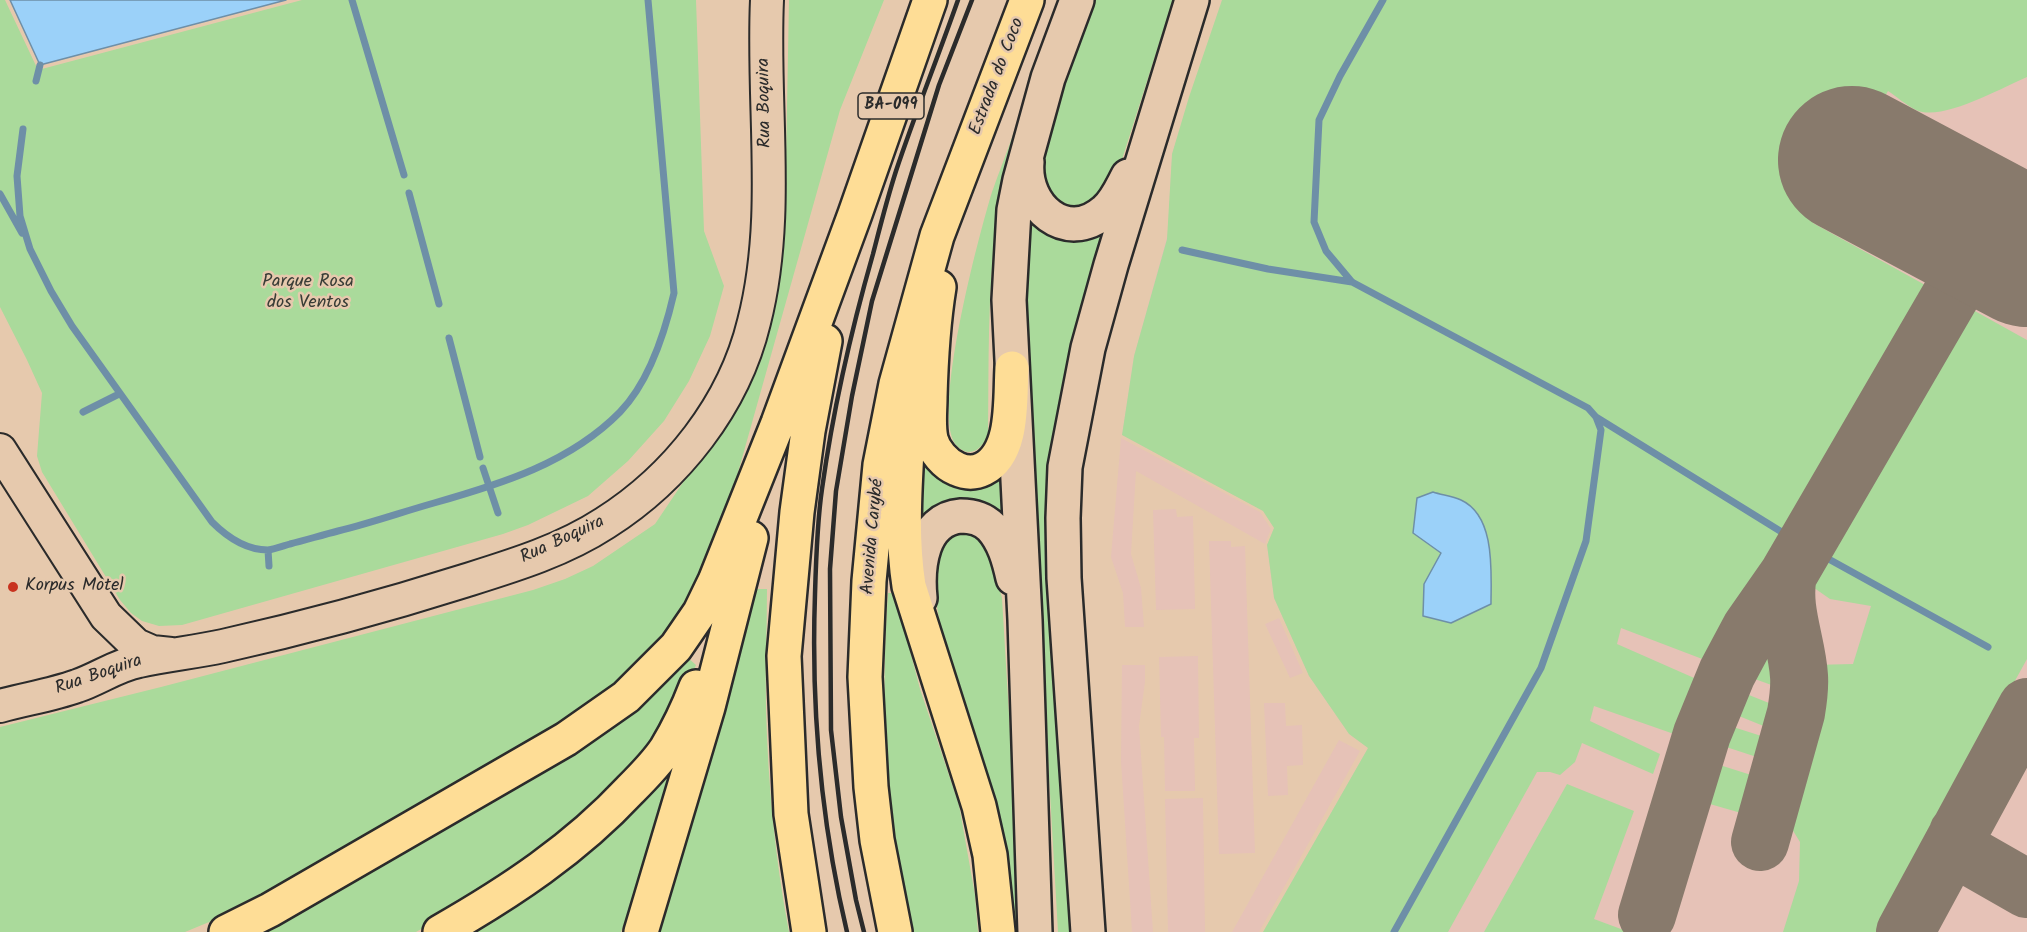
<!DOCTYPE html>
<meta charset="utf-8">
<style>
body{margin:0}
canvas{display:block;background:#e6c9ad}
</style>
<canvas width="2027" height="932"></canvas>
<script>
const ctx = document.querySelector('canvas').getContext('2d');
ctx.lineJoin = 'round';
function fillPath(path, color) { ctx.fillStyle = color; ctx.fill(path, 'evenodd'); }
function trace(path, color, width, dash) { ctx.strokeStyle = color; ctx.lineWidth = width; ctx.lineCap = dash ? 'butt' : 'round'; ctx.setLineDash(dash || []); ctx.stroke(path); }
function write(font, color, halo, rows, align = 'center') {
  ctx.font = font + ' Kalam,sans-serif'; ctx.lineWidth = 5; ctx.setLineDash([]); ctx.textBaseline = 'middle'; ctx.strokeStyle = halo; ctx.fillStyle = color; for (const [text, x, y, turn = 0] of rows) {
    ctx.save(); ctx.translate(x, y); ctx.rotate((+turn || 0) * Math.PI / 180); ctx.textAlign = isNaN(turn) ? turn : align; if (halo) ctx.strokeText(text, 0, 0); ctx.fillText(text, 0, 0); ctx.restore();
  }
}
fillPath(new Path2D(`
 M1222,0H2027V932H1263L1368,748L1349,734L1309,676L1274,598L1267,545L1274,528L1263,511L1122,435L1134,356L1168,233L1172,154Z
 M1121,438L1260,512L1271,529L1265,544L1136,471L1131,554L1141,588L1144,627H1125L1123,593L1111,557Z
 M1176,509L1177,517L1193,516L1195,609L1156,610L1153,510Z
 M1209,541H1231V547L1245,546L1255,853L1219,854Z
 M1279,618L1303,673L1290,678L1265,624Z
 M1198,656L1199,738H1194L1195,791H1165L1164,737H1161L1159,657Z
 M1122,665H1145V682L1139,726L1153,932H1132L1121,761Z
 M1264,703H1285L1286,726L1302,725L1303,765L1287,766L1288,795L1268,796Z
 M1339,740L1360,751L1259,932H1232Z
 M1203,798L1205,932H1168L1165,799Z`), '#e6c2b7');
fillPath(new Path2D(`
 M0,0H5L38,70L302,0H696L704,231L724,286L710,336L689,381L664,421L628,461L588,496L528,525L503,534L182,625L159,626L142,621L131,613L120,600L42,472L37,456L42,393L27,360L0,307Z
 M789,0H884L840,110L737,476L711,555L685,609L654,653L613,691L565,723L243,908L185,932H0V727L161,687L533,590L565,579L593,566L655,524L741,396L776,294L786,160Z
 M1090,0H1173L1118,172L1096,201L1077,209L1056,204L1040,171L1054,97Z
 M1222,0H2027V77C2001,88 1942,122 1916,110C1906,105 1897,97 1888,91L1813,223L1936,291L1937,297L1786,557L1760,589L1734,628L1718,665L1621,628L1617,644L1701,681L1674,734L1594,706L1590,721L1660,754L1653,774L1582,743L1575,762L1560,775L1550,772H1537L1448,932H1263L1368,748L1349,734L1309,676L1274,598L1267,545L1274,528L1263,511L1122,435L1134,356L1167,239L1172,154L1189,97Z
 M1014,132L1016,133C1008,163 1001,192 997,223C987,293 989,363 988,434C984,447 971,459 958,447C928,423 980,231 992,192C999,172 1007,152 1014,132Z
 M1028,223L1041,228H1105L1050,598L1070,932H1058L1024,342L1023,289Z
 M1964,305L2027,340V659L1876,932H1783L1799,881L1800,842L1792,829L1776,822L1813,702L1812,665L1853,664L1871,606L1830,599L1807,583V573L1960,308Z
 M920,458C942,491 973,494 1007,475L1008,518C975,496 943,495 915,525Z
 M970,532C991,549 996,573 1002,598L1022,932H1013C1013,828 974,729 941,631L934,589V568L944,541L952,533Z
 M757,589H767C767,629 765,669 766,709C768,784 775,858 789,932H654L690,819Z
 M888,593H895L920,689L959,805L975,895L978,932H912C885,822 880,705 888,593Z
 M1773,624L1778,629L1791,677L1790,688L1777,687L1752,678L1764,633L1768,627Z
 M687,657L696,665L687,687L656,741L600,805L472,900L416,932H250Z
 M1749,695L1784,709L1786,720L1783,729L1766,727L1729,712L1737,697Z
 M1727,725L1777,741L1772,762L1720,745Z
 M1707,761L1767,780L1755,817L1689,798Z
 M672,762L679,764L648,859L621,932H469Z
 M1567,784L1634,811L1594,919L1629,932H1484Z`), '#aada9b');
const water = new Path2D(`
 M10,0H286L40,65Z
 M1433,492C1442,495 1452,496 1461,500C1496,516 1491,573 1491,604L1451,623L1423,616L1424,584L1441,553L1413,533L1417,498Z`);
fillPath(water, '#9bd1f9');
trace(water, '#6e8fa7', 1.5);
trace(new Path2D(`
 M352,0L404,175
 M1383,0L1340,76L1319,120L1314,222L1326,251L1352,282L1588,408L1596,417L1601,430L1586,541L1541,668L1394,932
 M36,81L40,65
 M23,129L17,176L20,216L30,249L51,291L72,326L212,522C227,537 246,550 268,550C275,549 283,546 290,544C306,540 322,535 338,531C371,523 402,512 434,503C501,484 570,463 620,412C649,382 665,332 674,293L648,0
 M409,193L439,304
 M0,194L22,233
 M1182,250L1268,269L1352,282
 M449,338L480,457
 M83,412L119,394
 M1596,417L1793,539
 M483,468L498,513
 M268,550L269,566
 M1825,557L1988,647`), '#6e8fa7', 7);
trace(new Path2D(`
 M1958,833L1959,847L1964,853L2027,889
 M1760,842L1796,713C1798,701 1800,689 1799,676C1797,642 1781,609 1788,575
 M1647,915L1702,734L1727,673L1751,628L1788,575L1962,276L1982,248L1987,243L1996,238L2007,242
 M1905,932L2027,707`), '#887a6c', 58);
trace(new Path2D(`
 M1852,160L2027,253`), '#887a6c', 148);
const tertiary = new Path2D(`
 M0,450L106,616L136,645L152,652L171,654
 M0,706C25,699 52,695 77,686C98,679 117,665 139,661C167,655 195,652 223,646C304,628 385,606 464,581C512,566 562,551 605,523C676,478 734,405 754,322C781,217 762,107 767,0`);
const secondary = new Path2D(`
 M1027,162C1023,206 1066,245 1105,211C1116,202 1122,187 1128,176
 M920,598C917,568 921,519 961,516C972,516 983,519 991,527C1004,541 1009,560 1013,578
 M1035,932L1025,620L1009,300L1014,210L1020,180L1048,78L1077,0
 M1088,932L1064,578L1063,518L1065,467L1088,348L1111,265L1192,0`);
const trunk = new Path2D(`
 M939,287C933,324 931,360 930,397C930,411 928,425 931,439C934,451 945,464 957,469C966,473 975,473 983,469C1015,453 1010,399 1012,368
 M910,392C908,457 899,522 909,586L979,806L990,855L998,932
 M226,932L270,910L566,739L626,697L676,647L700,612L715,581L778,423L855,214L930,0
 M440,932C510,892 575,849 630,790C643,777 656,764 666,749C678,729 688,708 696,687
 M641,932L708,707L751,538
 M809,932L791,814L784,656L797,512L808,431L825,341
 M895,932L877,840L871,787L865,677L869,581L880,465L896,384L937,236L1027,0`);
trace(tertiary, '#2b2b2b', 36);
trace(secondary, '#2b2b2b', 38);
trace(trunk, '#2b2b2b', 38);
trace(tertiary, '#e6c9ad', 32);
trace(secondary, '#e6c9ad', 33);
trace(trunk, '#fedd96', 33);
trace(new Path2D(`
 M847,932C821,822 811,707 815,594C816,559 817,523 822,489C833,410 851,331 873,254C880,227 887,199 896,171C915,114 938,57 958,0
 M864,932L856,900L841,817L831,730L830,569L836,491L852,396L872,301L939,85L972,0`), '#2b2b2b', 4.5);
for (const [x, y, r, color] of [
 [13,587,6,"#c8321e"]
]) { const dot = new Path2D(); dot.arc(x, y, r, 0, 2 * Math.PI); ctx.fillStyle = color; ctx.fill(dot); trace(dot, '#e6c9ad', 2); }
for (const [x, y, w] of [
 [891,106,66]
]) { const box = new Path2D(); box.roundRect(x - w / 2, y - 13, w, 26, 4.5); ctx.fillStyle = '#e6c9ad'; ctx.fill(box); trace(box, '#2b2b2b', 1.5); }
write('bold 16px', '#2b2b2b', null, [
 ["BA-099",891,106]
]);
write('18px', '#2b2b2b', '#e6c9ad', [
 ["Estrada do Coco",998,77,-69],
 ["Rua Boquira",766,103,-91],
 ["Avenida Carybé",874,537,-85],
 ["Rua Boquira",563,541,-25],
 ["Rua Boquira",99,676,-19]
]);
write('18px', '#383c36', '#e6c9ad', [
 ["Parque Rosa",308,283],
 ["dos Ventos",308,304]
]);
write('18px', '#2b2b2b', '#e6c9ad', [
 ["Korpus Motel",25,587]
], 'left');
</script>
